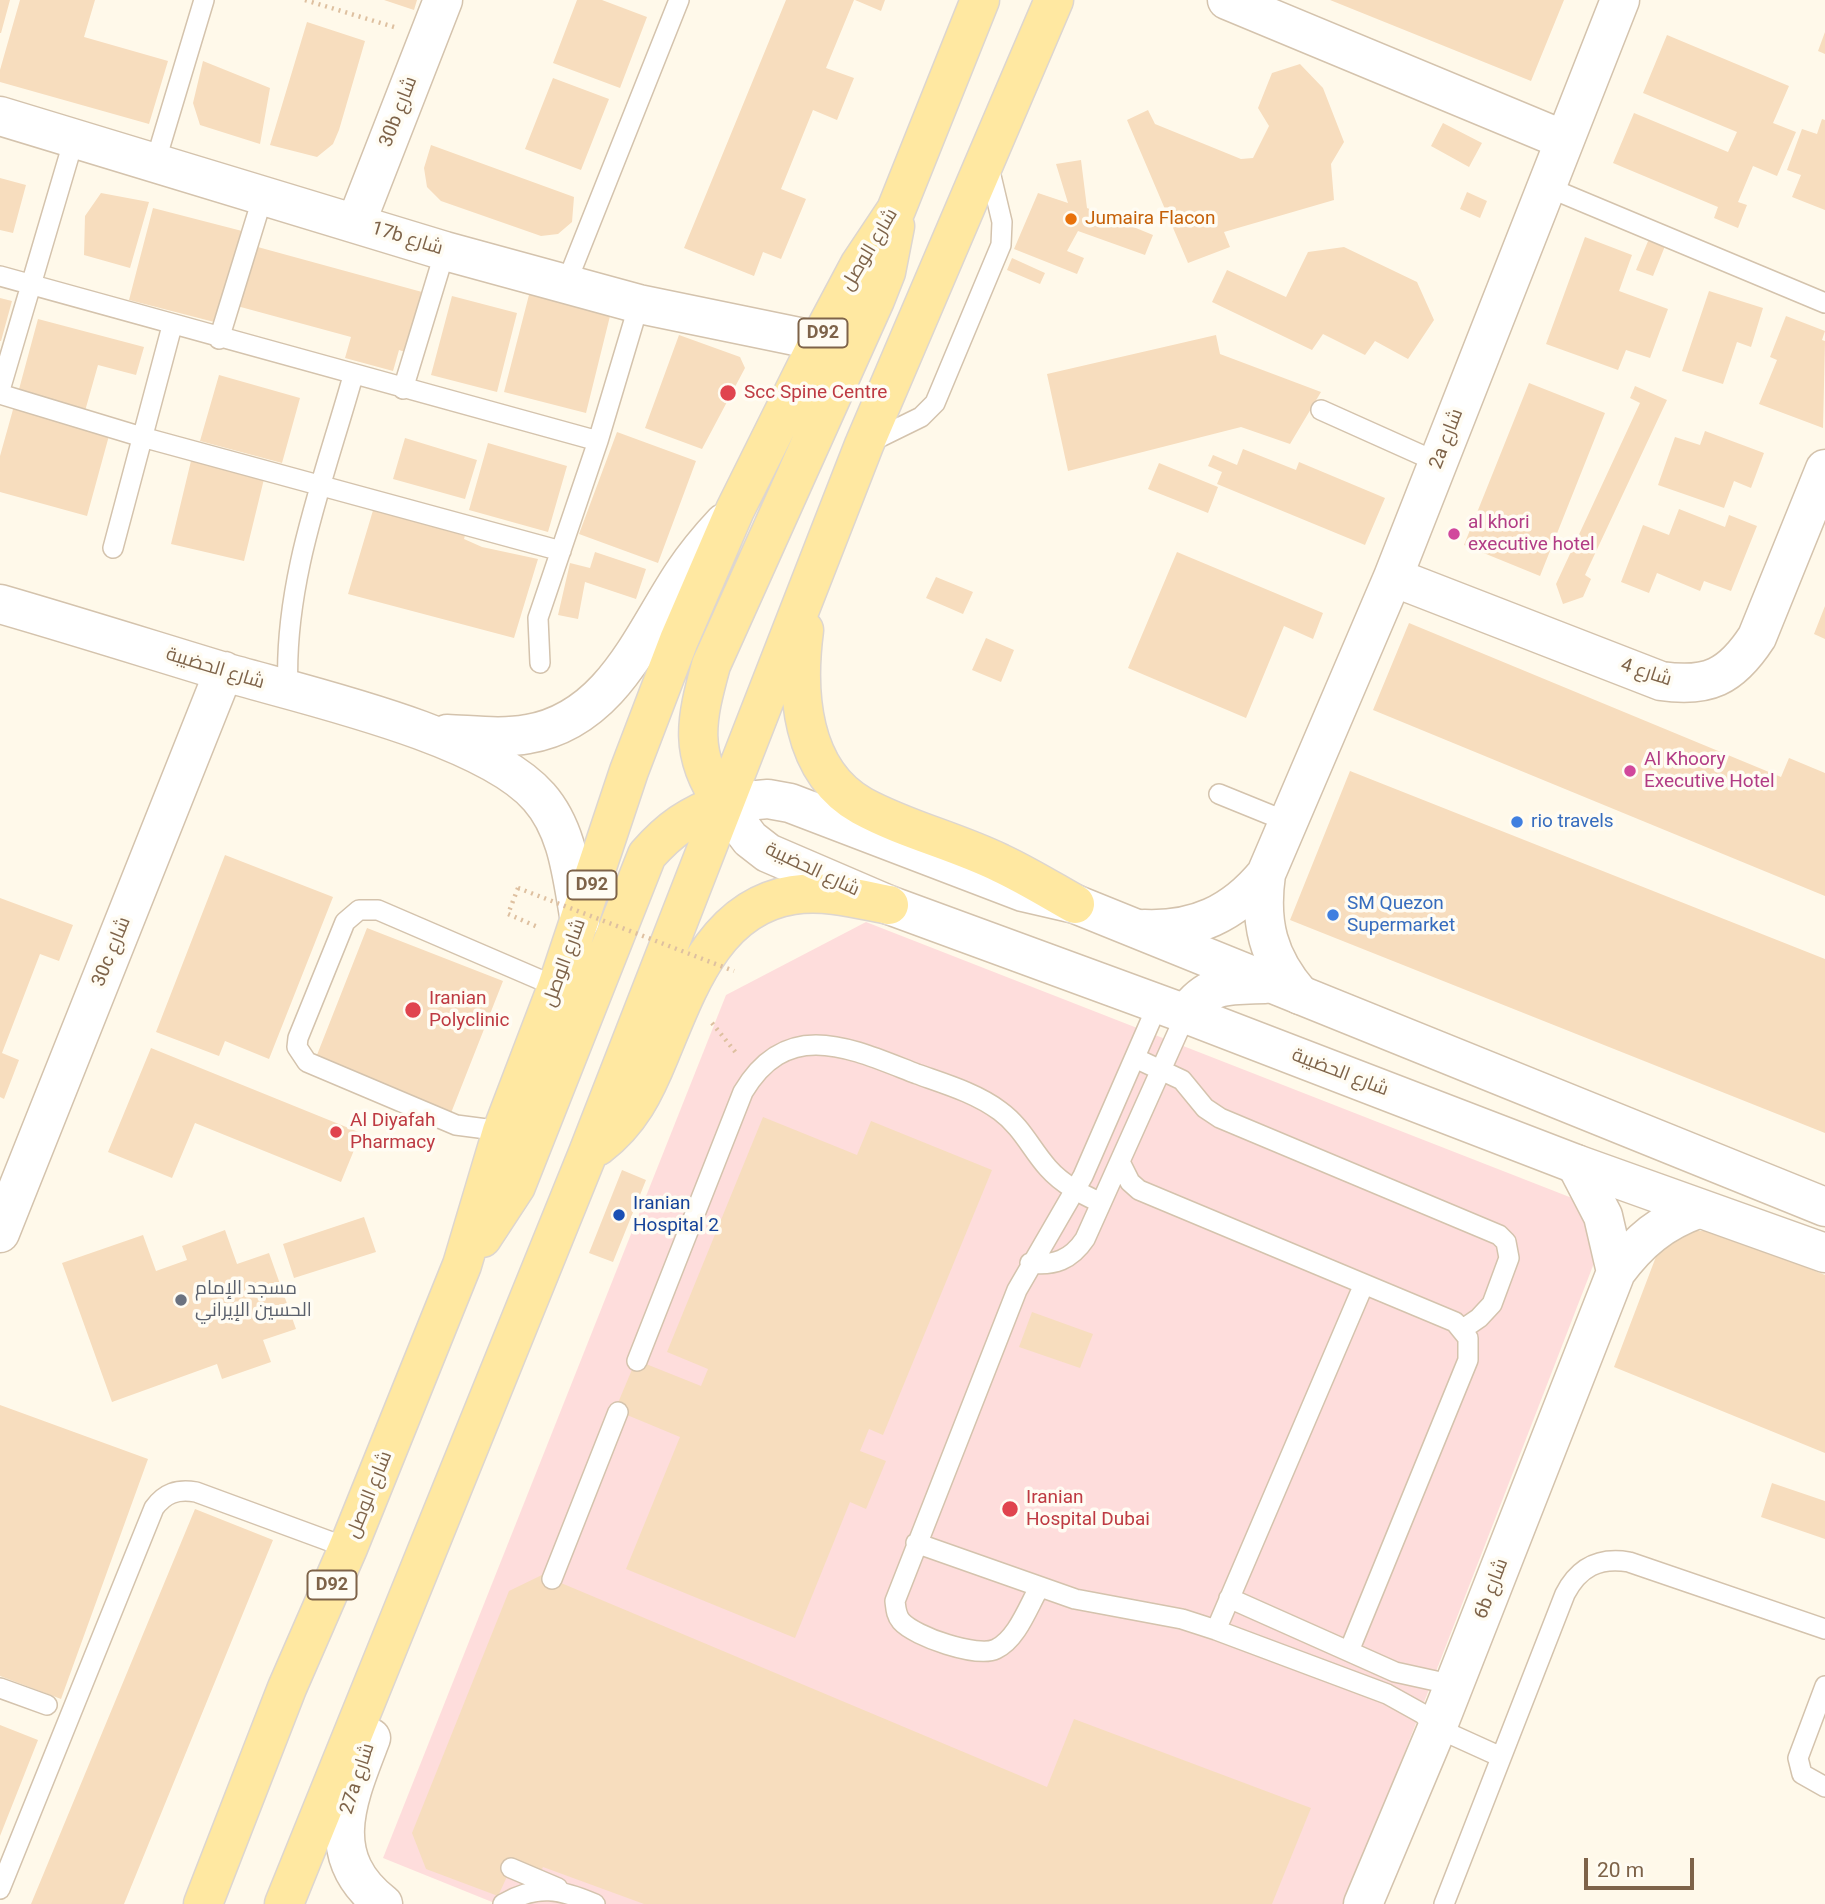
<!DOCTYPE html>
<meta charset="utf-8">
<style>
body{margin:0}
#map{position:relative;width:1825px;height:1904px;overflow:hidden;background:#fff9ea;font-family:Roboto,sans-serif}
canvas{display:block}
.scale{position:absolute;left:1584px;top:1858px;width:110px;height:32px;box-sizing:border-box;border:4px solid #7e6349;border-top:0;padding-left:9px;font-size:21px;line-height:24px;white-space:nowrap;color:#7e6349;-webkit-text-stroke:5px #fffcf3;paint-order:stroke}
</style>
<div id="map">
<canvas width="1825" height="1904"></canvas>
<div class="scale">20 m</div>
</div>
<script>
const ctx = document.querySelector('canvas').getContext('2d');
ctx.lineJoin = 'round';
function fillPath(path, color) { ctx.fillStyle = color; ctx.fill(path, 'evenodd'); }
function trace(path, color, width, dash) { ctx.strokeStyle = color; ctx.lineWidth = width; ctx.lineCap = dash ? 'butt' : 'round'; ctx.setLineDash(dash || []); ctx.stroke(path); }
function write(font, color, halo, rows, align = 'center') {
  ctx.font = font + ' Roboto,Cairo,sans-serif'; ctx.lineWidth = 7; ctx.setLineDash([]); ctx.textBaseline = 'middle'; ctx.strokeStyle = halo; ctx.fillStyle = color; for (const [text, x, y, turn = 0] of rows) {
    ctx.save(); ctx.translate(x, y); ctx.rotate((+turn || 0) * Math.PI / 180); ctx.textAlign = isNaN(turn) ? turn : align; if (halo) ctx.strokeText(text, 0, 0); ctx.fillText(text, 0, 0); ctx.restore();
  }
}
fillPath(new Path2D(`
 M866,922L1613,1214L1346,1904H497L383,1858L726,995Z`), '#fedddc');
fillPath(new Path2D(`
 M0,0H10L1,33H0Z
 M20,0H95L84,37L168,61L149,124L0,82V70Z
 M384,0H417L414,10Z
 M577,0H602L647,17L620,88L553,63Z
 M786,0H854L826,68L854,78L837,120L813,110L781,189L806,199L781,259L763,252L754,276L684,248Z
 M855,0H885L881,11Z
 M1330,0H1564L1531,81Z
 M307,22L365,41L339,130L333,144L317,157L270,145Z
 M1825,32V54L1818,51Z
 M1667,35L1789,86L1773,123L1796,132L1777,176L1753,166L1738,202L1747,205L1738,228L1714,218L1718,207L1613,163L1634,113L1728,152L1737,132L1643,93Z
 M203,61L270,88L260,144L200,125L193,103Z
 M1300,64L1323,88L1344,142L1331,164L1334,200L1224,232L1230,247L1188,263L1127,120L1148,110L1155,124L1241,159L1253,158L1269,126L1258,108L1272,73Z
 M553,78L609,99L581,170L525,149Z
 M1822,119L1825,120V210L1792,197L1801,175L1787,170L1802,129L1817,134Z
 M1443,123L1482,143L1469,167L1431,146Z
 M431,145L574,197L572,222L558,234L541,236L441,201L427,187L424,168Z
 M1081,160L1087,208L1153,235L1145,255L1078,231L1067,251L1084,258L1077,274L1014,249L1038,193L1068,203L1056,164Z
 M0,178L26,185L13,233L0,230Z
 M1467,192L1487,201L1480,218L1460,209Z
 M101,193L149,202L130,268L84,255L85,216Z
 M153,208L242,231L218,323L129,300Z
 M1651,234L1667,241L1653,276L1636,270Z
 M1585,237L1632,255L1619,291L1668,309L1650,358L1626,350L1618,370L1546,344Z
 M254,246L422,292L405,352L399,350L393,371L345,358L351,337L237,306Z
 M1344,247L1417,282L1434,320L1408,359L1375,341L1365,355L1323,334L1312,350L1212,302L1227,270L1286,297L1308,252Z
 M1012,258L1045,273L1040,284L1007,270Z
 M530,291L611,312L586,413L504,392Z
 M1709,291L1763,308L1751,347L1737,342L1723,384L1682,371Z
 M452,296L517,313L497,392L431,375Z
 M0,298L12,301L1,341H0Z
 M1786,316L1825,331L1822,340L1825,341L1823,428L1759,404L1777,360L1770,357Z
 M38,319L144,347L136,375L98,365L85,411L18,393Z
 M679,335L740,357L745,368L702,449L645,428Z
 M1216,335L1220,354L1321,392L1290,444L1241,427L1068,471L1047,374Z
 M219,375L300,398L282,463L200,441Z
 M1529,383L1605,413L1540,576L1464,545Z
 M1635,386L1667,400L1585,575L1591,579L1583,597L1563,604L1556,584L1640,403L1630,398Z
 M14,406L110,432L87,516L0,492V456Z
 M1705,431L1764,453L1751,488L1734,481L1724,508L1658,485L1675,437L1700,445Z
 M617,432L696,461L658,563L579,534Z
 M405,438L477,460L465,499L393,479Z
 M488,443L567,466L548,532L469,510Z
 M1243,449L1296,470L1299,462L1385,498L1365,545L1217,484L1222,472L1208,466L1213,455L1237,465Z
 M191,461L264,479L244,561L171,544Z
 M1159,463L1218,487L1208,513L1148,489Z
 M374,507L466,532L464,539L482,547L538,559L514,638L348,594Z
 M1679,509L1725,527L1729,515L1757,526L1731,591L1704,581L1700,591L1657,573L1649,593L1621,582L1643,525L1669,535Z
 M595,552L646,569L636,599L585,582L578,619L558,615L570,563L590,568Z
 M1177,552L1323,613L1313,639L1284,626L1246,718L1128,668Z
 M936,577L973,592L963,614L926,598Z
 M1825,606V639L1814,634Z
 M1409,623L1781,777L1789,758L1825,773V896L1373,710Z
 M986,638L1014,650L1001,682L972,670Z
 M1350,771L1825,959V1133L1290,920Z
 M225,855L333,897L269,1059L225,1041L219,1056L156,1032Z
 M0,898L73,925L59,961L40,954L2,1053L19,1060L4,1099L0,1097Z
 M367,928L503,981L451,1113L315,1060Z
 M151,1048L361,1133L341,1182L195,1123L172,1178L108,1152Z
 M763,1117L857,1155L871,1121L992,1170L883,1435L869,1429L860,1451L886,1461L866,1509L850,1502L795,1638L626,1569L680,1437L615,1410L636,1360L701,1386L708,1369L667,1352Z
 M622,1170L646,1180L613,1262L589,1253Z
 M364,1217L376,1252L294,1278L283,1244Z
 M225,1230L237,1264L269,1253L296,1329L263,1340L271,1362L222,1379L217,1364L112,1402L62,1263L143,1235L156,1271L187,1260L182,1246Z
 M1689,1231H1718L1825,1275V1453L1614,1367L1657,1254L1673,1239Z
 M1032,1312L1093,1334L1080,1368L1019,1347Z
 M0,1405L148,1459L61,1699L0,1676Z
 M1772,1483L1825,1501V1539L1761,1517Z
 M195,1509L273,1540L124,1904H31Z
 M542,1575L1047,1787L1074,1719L1311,1808L1272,1904H644L543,1867L541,1871L511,1868L498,1896L426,1869L412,1833L509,1591Z
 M0,1725L38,1740L0,1836Z`), '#f7ddbe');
const service = new Path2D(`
 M155,163L204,0
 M1545,186L1825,303
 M0,276L598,441
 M566,284L679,0
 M219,339L263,196
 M403,389L445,251
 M0,390L74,139
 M0,394L142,437L561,551
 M1321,410L1437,462
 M868,443L921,417L935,403L1001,245L1002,222L988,163
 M113,548L172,326
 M540,663L538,618L598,441L639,304
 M288,690C283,582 324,479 353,376
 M1219,794L1288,822
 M1135,1058L1182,1080L1205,1108L1220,1118L1499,1235L1506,1242L1509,1258L1492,1304L1479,1318L1463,1329
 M502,1131L456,1125L307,1062L297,1047L298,1038L345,922L359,910H378L557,987
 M1120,1162L1130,1182L1139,1190L1455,1322L1468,1338V1360L1349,1651
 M1030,1263C1054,1266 1071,1260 1085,1239L1186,1014
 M637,1361L743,1092C788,1016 852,1049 917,1074C945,1084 976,1093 1000,1111C1022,1127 1031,1149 1048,1168C1063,1185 1082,1194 1101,1203
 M916,1543L1075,1599L1182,1619L1216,1630L1387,1694L1423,1714L1437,1728L1501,1757
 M552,1579L618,1412
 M1039,1588C1028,1607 1017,1639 996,1649C978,1658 915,1637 901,1621C896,1615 896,1609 895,1601L1017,1290L1083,1176L1158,1004
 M1229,1598L1395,1672L1454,1685
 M1216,1630L1364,1284
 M1825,1686L1798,1758L1802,1774L1825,1787
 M0,1688L47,1705
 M511,1868L558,1888
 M0,1889L154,1508C165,1493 177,1489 196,1492L348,1548
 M503,1904C537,1884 561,1889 595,1904
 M1444,1904L1565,1594C1579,1567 1599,1557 1629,1562L1825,1629`);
const minor = new Path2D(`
 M1227,0L1564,140
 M0,116L445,251L639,304L819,341
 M356,223L443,0
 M1393,577L1661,681C1708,688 1731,677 1757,637L1825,469
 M0,604C76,626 152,650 228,673C308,696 486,736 539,797C569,831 572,879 580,921
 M447,734C473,735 502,739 528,734C611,720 642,636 683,574C695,556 709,539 724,523
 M1144,929C1195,931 1233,914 1266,874
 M1300,995C1268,958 1259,923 1266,874L1393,577L1620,0
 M1576,1164L1603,1216L1616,1272
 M0,1233L224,671
 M371,1738C348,1798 321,1856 383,1904
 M1363,1904L1437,1728L1616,1272C1639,1241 1662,1222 1698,1209`);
const tertiary = new Path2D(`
 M1186,1014C1208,982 1229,985 1265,984
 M1825,1207L1075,904L1023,892L790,803L768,799L723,803L750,839L768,853L889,905L1186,1014L1576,1164L1825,1253`);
const primary = new Path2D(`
 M804,630C796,691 800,771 862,806C906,830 955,841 1000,863C1026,875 1050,890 1075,904
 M723,803C688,754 696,720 711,665L875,300L886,272L895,226
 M598,1146C630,1122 645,1091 660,1054C687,990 714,907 793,895C825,890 858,899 889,905
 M482,1238L516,1186L647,855C670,829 690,815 723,803
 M203,1904L287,1688L348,1548L462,1265L502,1131L557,987L629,771L679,640L735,510L819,341L860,264L896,210L980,0
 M284,1904L588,1153L864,445L1054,0`);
trace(service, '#d4c3ad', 22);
trace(minor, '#d4c3ad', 41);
trace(tertiary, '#d4c3ad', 41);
trace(primary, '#ddd6d0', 41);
trace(new Path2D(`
 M305,0L394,27
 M518,888L508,914L540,928
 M712,1023L737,1054`), '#dec0a0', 4.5, [2, 5]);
trace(service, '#fff', 19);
trace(minor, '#fff', 38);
trace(tertiary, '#fff', 38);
trace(primary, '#ffe8a1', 38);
trace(new Path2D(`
 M518,888L734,971`), '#dec0a0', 4.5, [2, 5]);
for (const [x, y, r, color] of [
 [1071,219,7,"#e8710a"],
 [728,393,9,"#e0444e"],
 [1454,534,7,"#d1479c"],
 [1630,771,7,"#d1479c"],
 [1517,822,7,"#3f7fe0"],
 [1333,915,7,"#3f7fe0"],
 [413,1010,9,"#e0444e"],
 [336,1132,7,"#e0444e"],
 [619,1215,7,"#1a4fb4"],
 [181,1300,7,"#6b7280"],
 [1010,1509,9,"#e0444e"]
]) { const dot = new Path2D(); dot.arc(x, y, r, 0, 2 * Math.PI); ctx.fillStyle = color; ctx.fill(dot); trace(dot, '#fffcf3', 2.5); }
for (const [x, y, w] of [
 [823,333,49],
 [592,885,49],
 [332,1585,49]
]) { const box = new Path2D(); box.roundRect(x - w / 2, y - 14.5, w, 29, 5); ctx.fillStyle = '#fffcf3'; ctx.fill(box); trace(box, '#7e6349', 2); }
write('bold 18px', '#7e6349', null, [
 ["D92",823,333],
 ["D92",592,885],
 ["D92",332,1585]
]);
write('19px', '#7e6349', '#fffcf3', [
 ["30b شارع",399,112,-69],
 ["17b شارع",407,239,17],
 ["شارع الوصل",870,250,-59],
 ["2a شارع",1447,439,-69],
 ["شارع الحضيبة",215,669,17],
 ["شارع 4",1646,673,18],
 ["شارع الحضيبة",812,870,25],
 ["30c شارع",112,952,-68],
 ["شارع الوصل",565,963,-70],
 ["شارع الحضيبة",1340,1073,21],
 ["شارع الوصل",370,1495,-68],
 ["6b شارع",1492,1589,-69],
 ["27a شارع",358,1779,-72]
]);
write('19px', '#c56008', '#fffcf3', [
 ["Jumaira Flacon",1085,219]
], 'left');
write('19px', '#be3a42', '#fffcf3', [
 ["Scc Spine Centre",744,393],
 ["Iranian",429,999],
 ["Polyclinic",429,1021],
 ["Al Diyafah",350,1121],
 ["Pharmacy",350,1143],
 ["Iranian",1026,1498],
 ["Hospital Dubai",1026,1520]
], 'left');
write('19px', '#b23c85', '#fffcf3', [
 ["al khori",1468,523],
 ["executive hotel",1468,545],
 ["Al Khoory",1644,760],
 ["Executive Hotel",1644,782]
], 'left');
write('19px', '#366cbe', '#fffcf3', [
 ["rio travels",1531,822],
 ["SM Quezon",1347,904],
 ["Supermarket",1347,926]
], 'left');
write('19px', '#164399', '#fffcf3', [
 ["Iranian",633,1204],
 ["Hospital 2",633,1226]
], 'left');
write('19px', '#5b616d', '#fffcf3', [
 ["مسجد الإمام",195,1289],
 ["الحسين الإيراني",195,1311]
], 'left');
</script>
